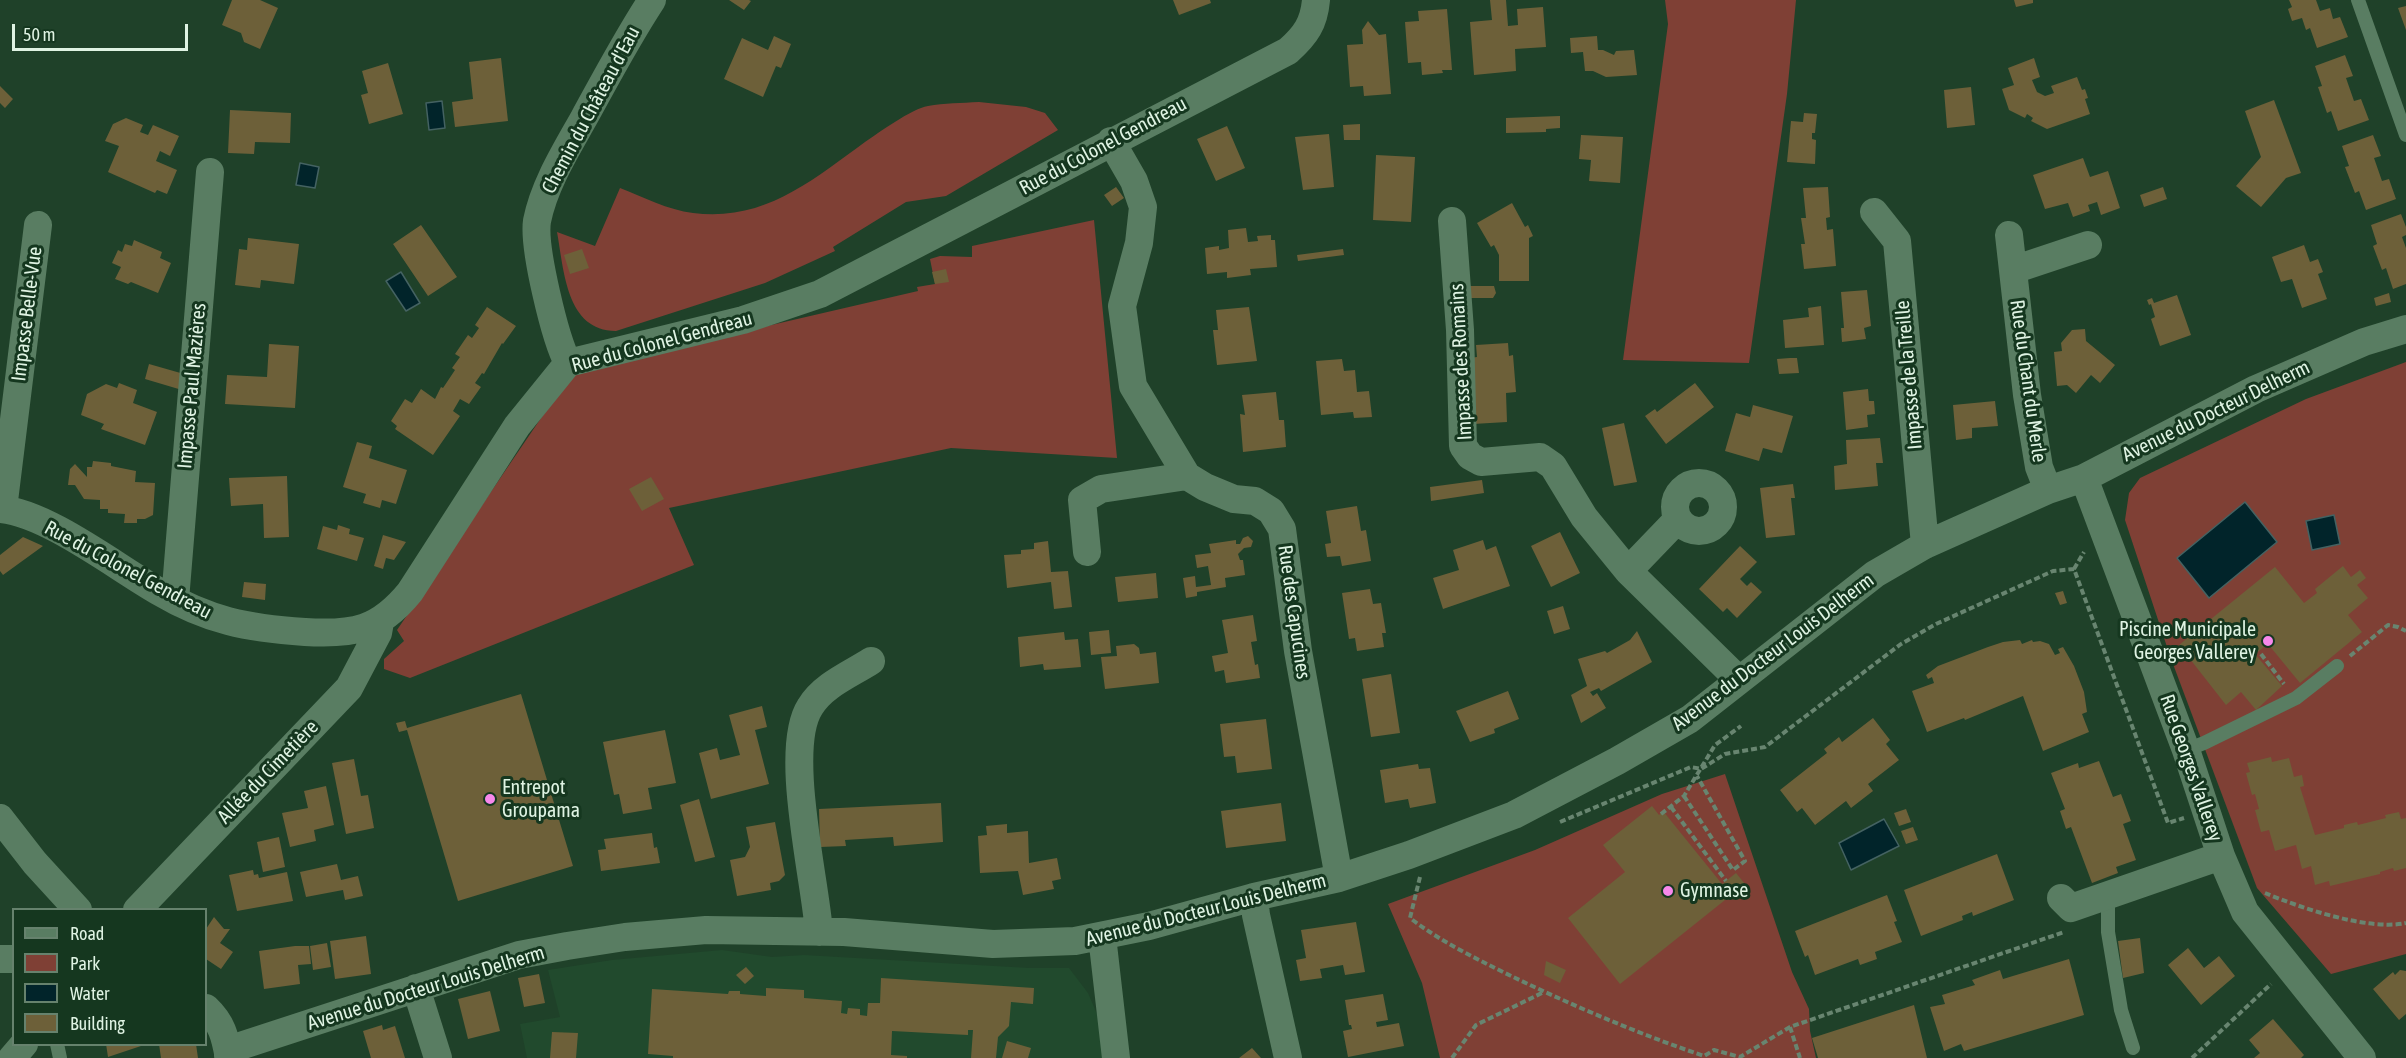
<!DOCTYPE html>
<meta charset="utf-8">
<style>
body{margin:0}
#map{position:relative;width:2406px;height:1058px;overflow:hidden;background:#1f4129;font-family:"Asap Condensed",sans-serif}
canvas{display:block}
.legend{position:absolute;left:12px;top:908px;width:195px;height:138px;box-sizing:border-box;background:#15371f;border:2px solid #66826d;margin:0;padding:8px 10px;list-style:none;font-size:18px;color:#dff3e3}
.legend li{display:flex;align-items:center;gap:12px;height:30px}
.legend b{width:30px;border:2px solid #66826d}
.scale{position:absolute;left:12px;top:24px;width:176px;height:27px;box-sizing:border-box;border:3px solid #dff3e3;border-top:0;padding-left:8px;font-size:18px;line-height:21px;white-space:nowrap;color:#dff3e3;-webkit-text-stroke:4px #15371f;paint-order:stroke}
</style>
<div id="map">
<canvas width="2406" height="1058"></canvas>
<ul class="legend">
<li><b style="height:8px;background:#597d62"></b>Road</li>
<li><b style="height:16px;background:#7f4035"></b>Park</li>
<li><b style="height:16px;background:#01242a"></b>Water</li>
<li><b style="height:16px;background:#6d6039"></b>Building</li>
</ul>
<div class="scale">50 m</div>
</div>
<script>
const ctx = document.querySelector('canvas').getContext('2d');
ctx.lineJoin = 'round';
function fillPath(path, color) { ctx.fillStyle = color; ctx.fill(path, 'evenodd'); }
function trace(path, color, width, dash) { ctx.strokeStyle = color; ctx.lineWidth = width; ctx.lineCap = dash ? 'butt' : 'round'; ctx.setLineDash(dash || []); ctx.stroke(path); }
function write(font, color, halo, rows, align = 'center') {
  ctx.font = font + ' "Asap Condensed",sans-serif'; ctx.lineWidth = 6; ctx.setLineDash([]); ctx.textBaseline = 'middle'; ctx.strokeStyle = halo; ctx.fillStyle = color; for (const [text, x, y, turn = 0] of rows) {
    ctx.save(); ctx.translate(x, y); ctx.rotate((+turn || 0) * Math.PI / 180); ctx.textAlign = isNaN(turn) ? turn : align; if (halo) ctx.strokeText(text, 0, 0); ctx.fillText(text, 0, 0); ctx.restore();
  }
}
fillPath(new Path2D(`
 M722,950L772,957L804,955L1029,968H1069L1088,993L1100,1021L1105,1058H527L520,1024L560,1017L548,970L612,960Z`), '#214a2d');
fillPath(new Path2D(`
 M1665,0H1796L1787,94L1749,363L1623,360L1668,24Z
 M979,102L1026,107L1045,113L1058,130L946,196L906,202L833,247L835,251L765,283L616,331C566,331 564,270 557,232L595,246L620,188C643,197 668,210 693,213C764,222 811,181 865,142C880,132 911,109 928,106C944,103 962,103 979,102Z
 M1094,220L1117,458L951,448L669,508L694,565L410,678L384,669V659L404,641L397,630L573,371L918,291L917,287L935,284L930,259L940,256L972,257V246Z
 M2406,362V954L2331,974L2257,888L2170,656L2125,520L2129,493L2140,478L2306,399Z
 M1725,774L1792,972L1809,1009L1810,1031L1816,1058H1440L1422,983L1388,904L1535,850L1662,794Z`), '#7f4035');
const water = new Path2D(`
 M442,101L445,128L429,130L426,103Z
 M300,163L319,167L315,188L296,185Z
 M401,272L420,303L406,311L386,281Z
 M2245,502L2277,542L2209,598L2177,558Z
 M2334,515L2340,544L2312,550L2306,521Z
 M1884,819L1899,846L1851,870L1839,843Z`);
fillPath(water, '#01242a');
trace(water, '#446262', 1.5);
fillPath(new Path2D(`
 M232,0H260L278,8L260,49L244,42L241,33L222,25Z
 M729,0H749L751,1L744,10Z
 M1173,0H1210L1211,3L1179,15Z
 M1490,0H1506L1508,26L1518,25L1517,9L1543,7L1546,47L1515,49L1516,71L1474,75L1470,22L1492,20Z
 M2014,0H2033V3L2016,7Z
 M2289,0H2316L2320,11L2330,8L2333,19L2340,17L2348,37L2317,48L2310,28L2306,30L2302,18L2292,21L2288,9L2292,7Z
 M2406,6V30L2398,8Z
 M1447,9L1452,70H1442L1443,73L1422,75L1421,62L1408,63L1405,22L1419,21L1418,11Z
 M1368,21L1379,35L1386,34L1391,94L1364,96L1363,86L1350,87L1347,45L1363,44L1362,30Z
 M774,36L791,44L781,68L776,66L763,97L724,79L742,38L768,50Z
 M1597,36L1598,50H1603L1614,55L1616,51L1634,50L1637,75L1606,77L1593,71H1585L1583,52L1571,53L1570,38Z
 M2345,55L2353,76L2346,78L2354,101L2361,99L2369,120L2338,131L2331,111L2327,113L2318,87L2322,86L2315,66Z
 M501,58L508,121L455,127L452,102L473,99L469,62Z
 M2034,58L2040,77L2032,80L2037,92L2045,96L2054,93L2051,86L2077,77L2082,90L2085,89L2088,98L2085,99L2090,114L2047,129L2031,121L2033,118L2027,114L2025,118L2009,110L2002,89L2014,85L2008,68Z
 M388,63L403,114L369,124L361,95L368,93L362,71Z
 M0,86L13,99L5,108L0,103Z
 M1971,87L1975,125L1947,128L1944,90Z
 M2274,100L2301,173L2286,178L2261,207L2236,186L2261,157L2245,111Z
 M230,110L291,113L290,143L255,142L254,154L228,153Z
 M1804,113L1817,114L1815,133H1812V139L1816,140L1815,164L1787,162L1791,121L1803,122Z
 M1560,116V128L1546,129V132L1506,133V118Z
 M126,118L143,125L140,132L148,135L153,125L179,136L170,156L160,151L156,161L177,170L167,194L157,190L155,193L108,172L119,146L105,141L113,124Z
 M1360,124V140H1344L1343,125Z
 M1227,126L1245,168L1216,181L1197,139Z
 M1329,134L1334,187L1303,190L1295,137Z
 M1581,135L1623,137L1620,183L1589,181L1591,160L1579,159Z
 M2373,135L2381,156L2374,158L2382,181L2389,179L2396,199L2366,210L2359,191L2355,193L2345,167L2349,166L2342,146Z
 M1376,155L1415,157L1411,222L1373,220Z
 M2083,158L2090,177L2108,171L2120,208L2101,215L2097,202L2088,205L2090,211L2073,217L2068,203L2045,209L2033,175Z
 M1116,187L1124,198L1112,206L1104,195Z
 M1828,187L1830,217L1826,218L1827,230L1833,229L1836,266L1804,269L1801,244H1805L1801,218H1806L1803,188Z
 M2163,187L2167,199L2144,207L2140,195Z
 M1512,203L1525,227L1528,225L1533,236L1529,238V281H1499V255L1494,245L1491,247L1477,223Z
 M2401,214L2406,227V235L2402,237L2406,248V284L2393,289L2386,268L2382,270L2373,246L2377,244L2371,225Z
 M421,225L457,277L428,296L393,244Z
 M1246,228L1248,242L1258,241L1257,236L1271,235V240H1275L1277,267L1250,269L1251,275L1227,278V272L1207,274L1205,248L1219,246V250L1229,248L1228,230Z
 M248,238L299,244L294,284L261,280L260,288L235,285L239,249L247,250Z
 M134,240L162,252L160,258L171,263L158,293L131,282L128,284L115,279L121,267L112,263L118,250L122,252L125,244L132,246Z
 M2304,245L2310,262L2318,259L2323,272L2318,274L2327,299L2302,308L2292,279L2281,282L2272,257Z
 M582,249L589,268L570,274L564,255Z
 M1343,249L1344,255L1298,261L1297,255Z
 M946,269L949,282L935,284L932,272Z
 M1468,286H1494L1496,293L1493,298H1468Z
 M1867,290L1871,326L1864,328L1866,339L1842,342L1841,328H1844L1841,292Z
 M2389,293L2391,302L2376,306L2374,298Z
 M2177,295L2191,335L2160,346L2151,319L2155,317L2151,304L2149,305L2147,300L2152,298L2154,303Z
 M1821,306L1824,345L1785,348L1783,320L1809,317L1808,308Z
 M487,307L516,326L503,344L502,343L484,374L482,373L475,383L481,387L469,404L460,399L453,411L460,416L433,455L395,429L397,426L391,421L405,399L412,403L421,389L435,399L441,387L443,388L455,370L452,368L460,357L455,354L468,335L472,338L479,328L475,325Z
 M1249,307L1257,361L1217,365L1213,330H1218L1216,310Z
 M2085,329L2086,341L2115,365L2100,383L2091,375L2076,393L2067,385L2057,386L2054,352L2062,351L2061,343L2072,330Z
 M1508,343L1509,356L1513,355L1516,392L1506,393L1507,422L1473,424L1469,358L1477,357L1476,345Z
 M269,344L299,346L295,408L225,404L227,375L267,377Z
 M1790,358H1797L1799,373L1779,374L1777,359Z
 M1342,359L1344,371L1355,370L1357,392L1369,391L1372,417L1354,418L1353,412L1321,415L1316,361Z
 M149,364L184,374L182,390L145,379Z
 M119,383L137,390L133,403L157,412L145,445L101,429L104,424L81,415L87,394L106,384L117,388Z
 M1695,383L1714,407L1666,444L1645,416L1655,409L1657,412Z
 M1868,389L1869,401H1874L1875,414L1867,415L1868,427L1846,430L1843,392Z
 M1276,392L1279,420H1284L1286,447L1243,452L1240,414L1245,415L1242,395Z
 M1995,401L1998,426L1972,428V438L1956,440L1953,405Z
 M1753,405L1793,416L1782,453L1763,448L1759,461L1725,451L1736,413L1750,417Z
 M1624,423L1637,482L1614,486L1602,428Z
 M1880,438L1883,463H1876L1878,486L1835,490L1834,466L1847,464L1846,440Z
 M357,442L372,446L369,458L407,470L396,504L382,500L380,508L363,503L366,494L343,487Z
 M93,461L111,463V466L136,471L135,482L155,483L153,515L145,519H137V523H124L125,514L108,513V509H100V500L84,499L75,485H68L70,469L75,464L87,477V467H92Z
 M287,476L289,537L264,538L263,504L231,506L229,478Z
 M651,477L664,499L642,511L629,489Z
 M1482,480L1484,493L1431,501L1430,487Z
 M1793,484L1795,498H1791L1795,535L1766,538L1760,488Z
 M1357,506L1361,531L1366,530L1371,561L1342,566L1340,556L1327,557L1325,544L1331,543L1326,511Z
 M338,525L350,529L349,534L364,538L357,561L317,549L323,526L337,530Z
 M1560,532L1580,573L1551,587L1531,546Z
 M383,535L406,542L394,560L386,558L383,569L374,566Z
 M1248,536L1253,541L1251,547L1244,548L1238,554L1240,560H1243L1245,575L1225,578L1226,587L1197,592V596L1186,598L1183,578L1195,576L1196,587L1211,585L1208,566L1197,568L1195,555L1211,553L1209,544L1236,540V544H1240L1243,538Z
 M23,537L43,546L3,575L0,571V555Z
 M1483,540L1486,550L1496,546L1510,586L1443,609L1433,578L1459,570L1453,550Z
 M1048,541L1051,572L1068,571L1072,607L1054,609L1051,582L1007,588L1004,555L1021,554V550L1034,549V543Z
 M1740,546L1757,562L1740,579L1747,586L1751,582L1762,592L1737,618L1727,608L1723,612L1699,589Z
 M2343,566L2351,577L2360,570L2366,578L2357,585L2368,598L2348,615L2362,632L2300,683L2268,644L2255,654L2282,686L2256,710L2241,692L2226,705L2179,645L2275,567L2304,603L2317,593L2315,589Z
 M1156,573L1158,598L1118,602L1115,577Z
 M244,582L266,584L265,600L242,597Z
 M1370,589L1373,604L1381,603L1386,633H1382L1384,647L1357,651L1355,638L1349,639L1342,593Z
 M2063,591L2067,603L2060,605L2055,593Z
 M1563,606L1570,629L1554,634L1547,611Z
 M1253,615L1257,641L1251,642L1255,665L1258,664L1260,678L1226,683L1224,670L1215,672L1212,656L1228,653L1222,620Z
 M1109,630L1111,653L1091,655L1089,632Z
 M1637,631L1652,662L1601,691L1599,688L1590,692L1593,696L1597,693L1606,708L1581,723L1571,695L1587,686L1578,659L1605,651L1607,653L1630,640Z
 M1064,632L1065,640L1078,639L1081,667L1044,670L1043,664L1020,667L1018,637Z
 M2020,640L2022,644L2032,640L2033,642L2040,641L2049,644L2055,655L2060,653L2058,649L2063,647L2074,666L2084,692L2087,712L2082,714L2089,732L2043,751L2023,696L1965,720L1964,718L1927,732L1912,691L1934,683L1932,677L1928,679L1926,675L1938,666L1988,647L2003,642Z
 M1134,644L1139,648L1140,654L1156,652L1159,683L1105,689L1101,657L1117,656L1116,646Z
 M1391,674L1400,733L1371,737L1362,679Z
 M1508,691L1519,719L1494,729L1495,733L1470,742L1456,711Z
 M521,694L573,866L458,901L407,730L399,732L396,723L405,721L407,728Z
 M762,706L767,727L755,730L769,784L711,799L699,753L717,748L720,760L740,755L729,715Z
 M1873,718L1890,740L1886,744L1899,760L1868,784L1873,791L1851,808L1846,801L1815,825L1802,808L1797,812L1780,790L1827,753L1824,749L1839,737L1842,742Z
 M1266,719L1272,769L1237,773L1235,756L1224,757L1220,724Z
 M665,730L676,783L648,788L652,809L623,814L619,794L614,795L603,742Z
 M2271,757L2272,762L2289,758L2294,777L2302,775L2304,786L2300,787L2315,835L2344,828V825L2357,822L2358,825L2386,818L2385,815L2399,812L2401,819L2406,818V868L2394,871L2393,868L2380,872V874L2330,886L2329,881L2315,885L2311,866L2302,869L2296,845L2275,851L2269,830L2261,832L2255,810L2259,809L2255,794L2252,795L2246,773L2250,772L2247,763Z
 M354,759L361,796L368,795L374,828L346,834L332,763Z
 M2099,761L2113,797L2121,794L2131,821L2123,824L2136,860L2116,867L2118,873L2092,883L2071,827L2066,829L2060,811L2065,809L2051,773L2078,763L2079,768Z
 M1418,764L1419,769L1430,768L1436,803L1410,808L1408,799L1385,803L1380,770Z
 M326,786L334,825L314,830L316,841L290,847L282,813L308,808L304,791Z
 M699,799L715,857L695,862L680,805Z
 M941,803L943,842L894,846L893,837L845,840L846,846L820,847L819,809Z
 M1281,803L1286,841L1226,848L1221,811Z
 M1652,806L1659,815L1663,811L1722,884L1736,873L1745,884L1620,984L1568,918L1625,872L1603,845Z
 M1906,809L1911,822L1899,826L1894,813Z
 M775,822L785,875L779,881L770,883L771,890L737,896L730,860L745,857L750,847L746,827Z
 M1007,824V833L1028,831L1029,863L1057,858L1061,879L1052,881L1054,889L1023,895L1018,871L980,873L978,836L987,835L986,826Z
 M1913,827L1918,840L1906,844L1901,831Z
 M652,833L654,848L657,847L660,863L601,871L598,850L606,849L604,839Z
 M279,837L285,867L263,872L257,842Z
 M1997,854L2014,900L1973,916L1972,912L1962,916L1963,920L1921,936L1904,890Z
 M337,864L341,880L358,876L363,896L345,900L343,890L306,897L300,872Z
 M253,870L254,875L258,874L259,878L287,872L293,901L237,911L229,875Z
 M1887,895L1897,921L1894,922L1902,942L1875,952L1877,959L1860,965L1858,959L1815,975L1808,955L1805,957L1795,931Z
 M214,917L224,929H230L220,943L233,952L221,969L206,959V929Z
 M1356,922L1365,972L1345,975L1343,965L1320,969L1322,978L1300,981L1296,960L1306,958L1301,930Z
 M366,936L371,974L335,979L330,941Z
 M2140,938L2144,973L2123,978L2118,941Z
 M327,943L331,967L313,970L310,946Z
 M295,946H309L311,964L298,965L300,984L264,989L259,951Z
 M2188,948L2204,968L2219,956L2235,976L2201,1005L2168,965Z
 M2069,959L2084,1015L1964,1051L1961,1044L1944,1051L1930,1007L1945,1004L1942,995L1975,985L1972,980L2000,970L2003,979Z
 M1546,961L1566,970L1560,983L1544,975Z
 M746,967L754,976L745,984L736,975Z
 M2400,970L2406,971V1014L2399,1020L2373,989L2393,972L2395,975Z
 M539,974L545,1003L524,1007L518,978Z
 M881,978L1034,988L1033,1004L1011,1002L1009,1026L998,1037L996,1058H971L973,1030H968V1035L892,1031L891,1055L907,1056V1058H673V1056L648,1054L652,989L728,994L729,991H740V994L766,996V988L804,990V998L842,1001L841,1013L847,1014L848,1008L860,1009V1015L867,1016L868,1003H880Z
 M490,991L500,1031L468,1039L458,999Z
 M1383,994L1388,1020L1376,1022L1377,1027L1399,1023L1404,1046L1348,1057L1343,1031L1352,1029L1351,1025H1349L1345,1000Z
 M1914,1005L1927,1058H1818L1812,1038Z
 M2273,1019L2304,1055L2301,1058H2254L2260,1053L2249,1040Z
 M382,1025L383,1030L395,1026L405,1058H371L363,1031Z
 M552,1032L578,1033L576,1058H550Z
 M1007,1041L1031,1048L1028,1058H1002Z
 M106,1044H144V1045L108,1057Z
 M159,1044H196L198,1058H161Z
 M1252,1048L1261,1058H1239Z`), '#6d6039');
trace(new Path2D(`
 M2074,569L2084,552
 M2261,654L2284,684
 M2350,656L2388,625L2398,627L2406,631
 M1684,796L1733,870L1745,861L1697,776
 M1671,807L1726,881
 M1661,814L1684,796L1715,745L1741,726
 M1560,822L1691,767L1701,769L1725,754L1765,747L1901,644L1936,624L2053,571L2074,569L2168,823L2184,818
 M1420,877L1410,918C1440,941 1471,956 1505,973C1569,1004 1636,1033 1704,1056L1714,1050L1740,1057L1790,1027L2064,932
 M2265,893C2301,908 2368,931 2406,923
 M1790,1027L1800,1058
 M1452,1058L1476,1025L1544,992
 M2192,1058L2271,984`), '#688570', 4, [6, 3]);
trace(new Path2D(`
 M2358,0L2406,135
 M2186,750L2204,743L2296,698L2337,666
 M2108,895V932L2121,1010L2133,1048
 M57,1044L60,1058`), '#597d62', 14);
trace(new Path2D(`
 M1111,141L1134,181L1143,207L1139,243L1122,306L1133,386L1187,476L1205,487L1234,499L1255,501L1271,511L1282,529L1298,651L1339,878
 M1874,212L1897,241L1925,545
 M1452,221L1460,330L1463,446L1470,456L1481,462L1540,457L1553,466L1584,517L1628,571L1738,679
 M2009,235L2027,395L2039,467L2048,490
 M2013,270L2088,245
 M568,363C555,339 533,247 537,221C544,185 566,150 584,118C606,78 627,38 652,0
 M2084,478L2186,750L2221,856L2245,912L2362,1058
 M1675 507a24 24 0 1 1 48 0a24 24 0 1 1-48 0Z
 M0,509C47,513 116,567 158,591C209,621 247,628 305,632C354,635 379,630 410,592L517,426L568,363L743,320L820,294L1288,51C1306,35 1314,23 1316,0
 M3,509L38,225
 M1087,552L1082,500L1101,489L1187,476
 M1628,571L1678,519
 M175,600L210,172
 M0,818L35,863L78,910
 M1254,897L1256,915L1288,1058
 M2061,898L2071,908L2221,856
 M137,910L349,688L378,633L380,622
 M819,932C815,878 783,749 810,707C823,685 851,674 871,661
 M1102,936L1116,1058
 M0,959H14
 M416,988L438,1058
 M206,1008C222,1023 225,1036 229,1058
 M228,1055L237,1047L519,955L567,946L625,937L706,930L844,932L993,944L1075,941L1149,926L1254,897L1339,878L1409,855L1514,815L1617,761L1690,719L1875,574L1925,545L2048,490L2084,478L2256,389L2364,342L2406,329
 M12,1058L24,1044`), '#597d62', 28);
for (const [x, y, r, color] of [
 [2268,641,6,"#f788eb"],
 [490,799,6,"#f788eb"],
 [1668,891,6,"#f788eb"]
]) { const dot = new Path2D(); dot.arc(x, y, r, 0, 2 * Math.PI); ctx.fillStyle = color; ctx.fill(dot); trace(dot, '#15371f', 2); }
write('20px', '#dff3e3', '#15371f', [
 ["Chemin du Château d'Eau",591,110,-62],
 ["Rue du Colonel Gendreau",1103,146,-28],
 ["Impasse Belle-Vue",27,314,-83],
 ["Rue du Colonel Gendreau",662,342,-15],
 ["Impasse des Romains",1461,362,-93],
 ["Impasse de la Treille",1909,375,-95],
 ["Rue du Chant du Merle",2028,381,82],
 ["Impasse Paul Mazières",192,386,-85],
 ["Avenue du Docteur Delherm",2216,411,-26],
 ["Rue du Colonel Gendreau",128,570,28],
 ["Rue des Capucines",1294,612,82],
 ["Avenue du Docteur Louis Delherm",1773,652,-37],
 ["Rue Georges Vallerey",2191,768,71],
 ["Allée du Cimetière",268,772,-46],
 ["Avenue du Docteur Louis Delherm",1206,910,-14],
 ["Avenue du Docteur Louis Delherm",426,988,-17]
]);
write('20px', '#dff3e3', '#15371f', [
 ["Piscine Municipale",2256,630,"right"],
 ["Georges Vallerey",2256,653,"right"],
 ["Entrepot",502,788],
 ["Groupama",502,811],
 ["Gymnase",1680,891]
], 'left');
</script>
